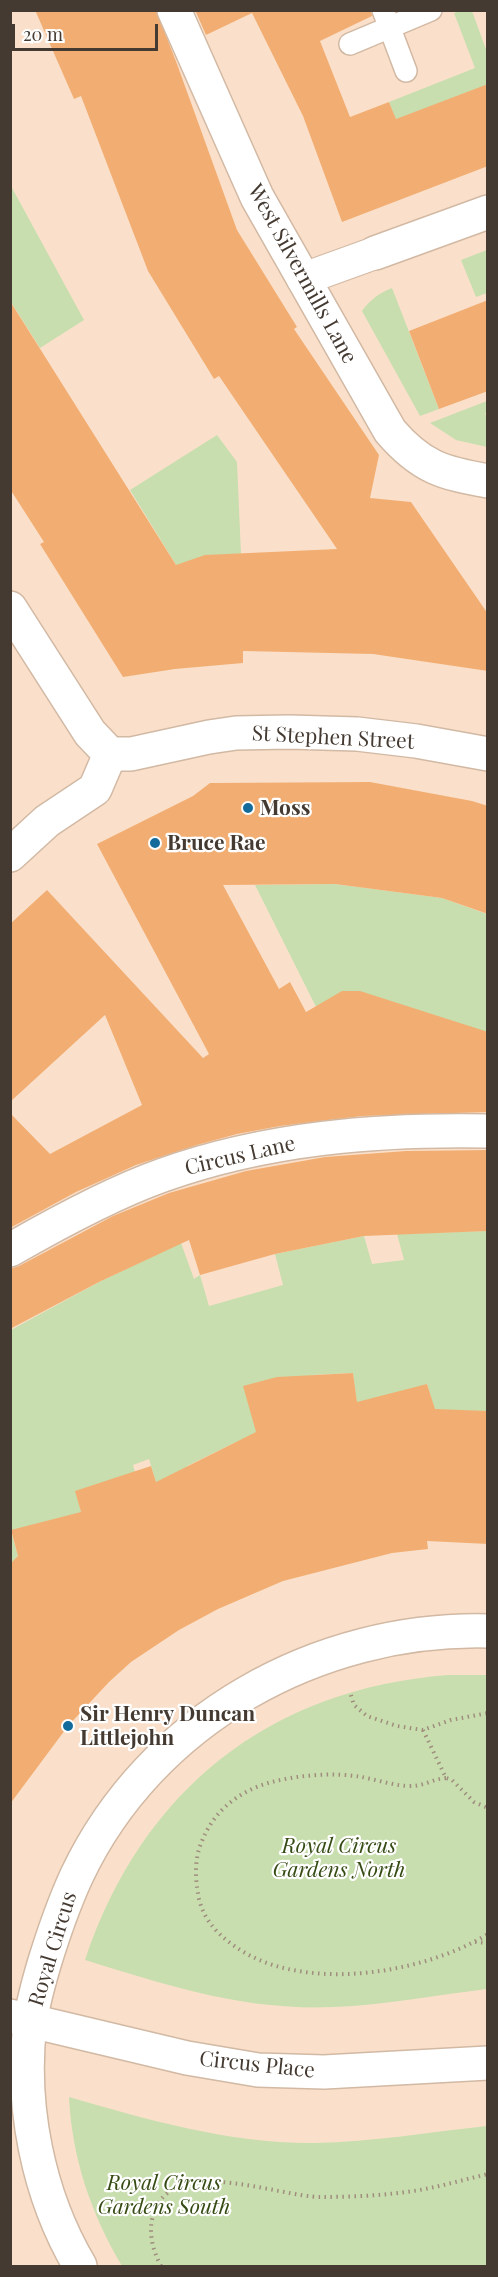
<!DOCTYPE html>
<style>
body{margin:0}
#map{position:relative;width:498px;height:2277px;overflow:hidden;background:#fae0cb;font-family:"Playfair Display",serif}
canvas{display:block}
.frame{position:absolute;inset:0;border:12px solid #443a31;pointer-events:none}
.scale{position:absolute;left:12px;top:24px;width:146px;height:27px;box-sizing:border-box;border:3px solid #443a31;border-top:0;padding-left:8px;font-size:18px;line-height:21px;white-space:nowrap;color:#443a31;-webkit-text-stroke:4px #fff;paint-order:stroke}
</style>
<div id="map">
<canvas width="498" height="2277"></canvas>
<div class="frame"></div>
<div class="scale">20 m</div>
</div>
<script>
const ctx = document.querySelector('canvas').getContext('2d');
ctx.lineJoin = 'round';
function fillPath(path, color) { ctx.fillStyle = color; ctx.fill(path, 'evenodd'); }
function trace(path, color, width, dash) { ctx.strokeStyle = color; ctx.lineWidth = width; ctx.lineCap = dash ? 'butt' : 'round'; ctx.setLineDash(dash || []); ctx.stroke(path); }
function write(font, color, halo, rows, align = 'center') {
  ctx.font = font + ' "Playfair Display",serif'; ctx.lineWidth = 4.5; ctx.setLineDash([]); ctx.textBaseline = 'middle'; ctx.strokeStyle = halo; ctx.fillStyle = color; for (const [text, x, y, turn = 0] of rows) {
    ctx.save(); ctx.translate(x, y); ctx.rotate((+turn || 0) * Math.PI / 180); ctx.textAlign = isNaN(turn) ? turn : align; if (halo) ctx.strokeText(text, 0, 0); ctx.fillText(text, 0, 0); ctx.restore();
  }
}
fillPath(new Path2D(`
 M461,11H472L487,52V84L405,143L389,102L475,68L454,13Z
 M11,186L84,320L40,348L11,302Z
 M487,250V293L476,297L461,260Z
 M392,288L439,409L420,416L362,311C370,300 379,293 392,288Z
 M487,401V412L485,413L487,419V447L456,440L430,423Z
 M217,435L237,462L241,554L181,573L130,490Z
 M335,884L442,898L487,914V1032L316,1007L255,885Z
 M487,1231V1411L437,1418L427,1384L358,1412L353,1373L312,1375L258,1436L234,1443L189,1465L158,1489L149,1459L133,1465L143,1501L76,1492L91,1552L11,1531L18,1556L11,1564V1330L99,1282L181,1243L194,1279L200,1275L209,1306L283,1285L275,1254L364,1236L372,1264L404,1260L397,1234Z
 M448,1675H487V1989C437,1995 385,2005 334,2007C245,2011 169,1986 85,1960C142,1790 269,1689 448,1675Z
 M69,2097C148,2120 232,2144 315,2143C372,2142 430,2132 487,2126V2266H122C91,2214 72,2158 69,2097Z`), '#c8deae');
fillPath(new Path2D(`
 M35,10H156L177,64L237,230L297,327L294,329L379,455L370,498L411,502L488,614V671L373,654L243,651V663L175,669L123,677L40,544L44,542L10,489V301L176,565L205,555L337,549L219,376L214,379L148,271L81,96L74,99Z
 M195,10H371L372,16L320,41L350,117L389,102L396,119L488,84V166L342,222L303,116L252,13L206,35Z
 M488,300V391L439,409L409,331Z
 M370,782L472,801L488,806V914L442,898L335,884L223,885L279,989L290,982L306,1012L342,991H360L488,1032V1112L362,1116L280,1126L237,1134L197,1145L136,1165L76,1192L10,1228V1113L50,1154L142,1105L105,1015L10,1102V924L47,890L203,1058L209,1054L97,844L193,796L210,783Z
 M488,1150V1231L364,1236L275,1254L200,1275L189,1240L99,1282L10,1329V1269L19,1266L113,1216L169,1193L246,1171L325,1157L406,1151Z
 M353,1373L357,1402L427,1384L435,1409L488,1411V1544L427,1541L428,1549L392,1553L283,1581L218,1609L179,1630L131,1662L109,1682L68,1726L10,1804V1564L18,1556L11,1530L81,1512L75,1491L151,1466L156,1482L256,1432L243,1386L277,1377Z`), '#f2ae72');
const service = new Path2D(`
 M383,10L406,71
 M350,44L431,10`);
const pedestrian = new Path2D(`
 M303,279L375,253`);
const minor = new Path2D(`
 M174,10L257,197L390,431C421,467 442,473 488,481
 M375,253L488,212
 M10,608L90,733L110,754
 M110,754H131L209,737L236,733L289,732L357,734L416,741L488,754
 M10,855L47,821L95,789L110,754
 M10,1250C57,1223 112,1193 163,1175C267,1138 377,1129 488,1131
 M80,2266C38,2195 20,2105 30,2023C33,2003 39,1981 45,1961C54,1932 64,1903 77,1875C151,1719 318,1627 488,1631`);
const tertiary = new Path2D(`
 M10,2016L187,2058L258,2070L324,2072L488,2063`);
trace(service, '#d2b9a4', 24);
trace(pedestrian, '#d2b9a4', 34);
trace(minor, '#d2b9a4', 36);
trace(tertiary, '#d2b9a4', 36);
trace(new Path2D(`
 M351,1695L354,1705L367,1716L397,1726L423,1730L451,1720L488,1713
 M423,1730L446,1778L452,1780L474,1802L488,1808
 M446,1778C432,1779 423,1787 407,1786C392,1785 377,1780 362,1777C333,1772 297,1775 268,1783C238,1792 214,1811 202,1841C194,1859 195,1879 199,1899C204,1919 216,1933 233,1945C299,1994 421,1975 488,1934
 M475,1942L488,1943
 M161,2266C152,2249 147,2229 155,2210C177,2155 279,2197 321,2197C346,2197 373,2196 398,2193C429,2190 458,2181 488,2174`), '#9f8d7e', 4, [1.5, 4.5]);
trace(service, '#fff', 21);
trace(pedestrian, '#fff', 32);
trace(minor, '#fff', 33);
trace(tertiary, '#fff', 33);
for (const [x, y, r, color] of [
 [248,808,6,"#136b9b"],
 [155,843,6,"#136b9b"],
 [68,1726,6,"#136b9b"]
]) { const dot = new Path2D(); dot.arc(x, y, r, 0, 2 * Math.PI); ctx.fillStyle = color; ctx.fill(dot); trace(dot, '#fff', 2); }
write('21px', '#443a31', '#fff', [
 ["West Silvermills Lane",302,274,61],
 ["St Stephen Street",333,738,3],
 ["Circus Lane",240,1156,-13],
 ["Royal Circus",53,1949,-73],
 ["Circus Place",257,2065,6]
]);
write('bold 21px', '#443a31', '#fff', [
 ["Moss",260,808],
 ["Bruce Rae",167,843],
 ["Sir Henry Duncan",80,1714],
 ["Littlejohn",80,1738]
], 'left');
write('italic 21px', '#354b13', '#fff', [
 ["Royal Circus",339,1846],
 ["Gardens North",339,1870],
 ["Royal Circus",164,2183],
 ["Gardens South",164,2207]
]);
</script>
